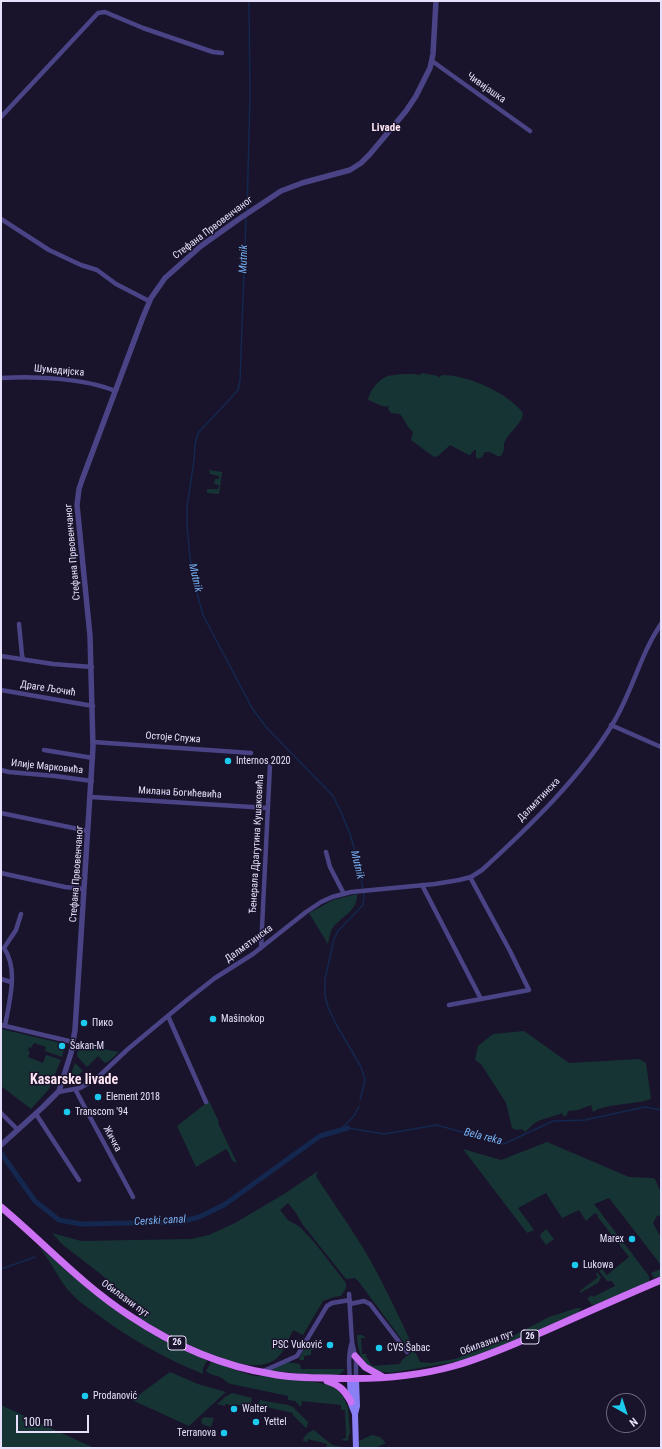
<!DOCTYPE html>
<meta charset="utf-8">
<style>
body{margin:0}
#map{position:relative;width:662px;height:1449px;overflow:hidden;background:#19142b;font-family:"Roboto Condensed",sans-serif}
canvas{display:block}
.frame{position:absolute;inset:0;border:2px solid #e6e0fd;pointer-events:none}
.north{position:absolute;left:606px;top:1393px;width:40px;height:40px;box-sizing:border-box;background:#19142b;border:1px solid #6b667f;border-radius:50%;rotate:141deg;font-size:11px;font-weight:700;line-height:16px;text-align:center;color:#e6e0fd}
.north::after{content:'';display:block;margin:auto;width:14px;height:18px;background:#1ccaee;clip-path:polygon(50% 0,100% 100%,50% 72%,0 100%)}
.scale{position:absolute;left:16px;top:1415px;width:73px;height:18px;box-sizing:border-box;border:2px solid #e6e0fd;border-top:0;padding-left:5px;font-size:12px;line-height:14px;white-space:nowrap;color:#e6e0fd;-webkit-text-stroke:3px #19142b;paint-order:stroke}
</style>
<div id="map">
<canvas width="662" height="1449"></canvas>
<div class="frame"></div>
<div class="north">N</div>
<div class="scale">100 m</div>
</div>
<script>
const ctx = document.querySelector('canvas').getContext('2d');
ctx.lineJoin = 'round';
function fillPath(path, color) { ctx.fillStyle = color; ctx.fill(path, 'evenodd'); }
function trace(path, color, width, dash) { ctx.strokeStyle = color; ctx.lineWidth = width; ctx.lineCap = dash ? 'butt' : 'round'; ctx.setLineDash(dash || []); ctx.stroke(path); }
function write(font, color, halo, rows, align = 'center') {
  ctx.font = font + ' "Roboto Condensed",sans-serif'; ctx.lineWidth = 3; ctx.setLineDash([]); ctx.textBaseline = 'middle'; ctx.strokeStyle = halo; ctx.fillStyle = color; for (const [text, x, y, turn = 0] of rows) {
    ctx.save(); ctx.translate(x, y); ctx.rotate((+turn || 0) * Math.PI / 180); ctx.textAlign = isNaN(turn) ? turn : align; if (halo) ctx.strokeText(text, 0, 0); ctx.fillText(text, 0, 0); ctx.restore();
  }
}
fillPath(new Path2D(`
 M422,373L438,376L439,378L442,375C468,375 508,393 523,413C523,422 511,431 506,439C502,445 506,450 501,456H497L490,452H485L482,457L478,459L476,457V450H474L470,455H469L450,445L438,456L434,457L411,440L413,432C407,427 405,420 400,414L391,413L388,409L389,406C382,408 375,402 368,400C369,391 379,379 388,376C394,374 414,373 420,375Z
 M209,470L222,472L219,494L207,493V489H218L219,485L214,484L215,479H219V476L210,474Z
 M357,894C358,910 343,916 334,926C330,931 329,939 328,944L309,913L333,900Z
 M1,1029L65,1044H59L58,1048L64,1049L62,1057L45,1051L46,1047L34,1043L31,1048L29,1047L28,1051L30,1052L28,1057L43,1063L46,1055L61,1060L49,1089L31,1109L1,1086Z
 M524,1031L569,1063L639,1059L646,1063L651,1099C634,1105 607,1103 593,1112L591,1105L578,1110L568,1111L567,1115L564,1117L562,1113C554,1117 542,1118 535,1123C531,1125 529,1129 525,1132L522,1129L516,1130L512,1128L506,1103L481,1064L475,1060L478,1046L493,1034Z
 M79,1044L119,1052L109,1061L105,1063L98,1056L87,1067L77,1056Z
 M75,1063L83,1071L76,1077L71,1074Z
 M209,1101L219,1122L218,1123L237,1163C230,1162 231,1153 226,1149L196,1167L177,1126Z
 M547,1142L629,1177L653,1178L655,1179L661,1193V1215L657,1216L653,1223L661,1238V1258L660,1260L661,1265L609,1198L594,1204L649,1276V1282L597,1304L592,1305L588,1300V1298L592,1295L593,1297L615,1286L612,1281H607L599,1271L602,1269L607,1275L629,1257L597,1216H599L595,1213L586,1221L579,1210L562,1218L546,1193L518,1208L534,1230L527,1233L463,1149L501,1160Z
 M318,1171L316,1176C333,1203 353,1230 369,1258C388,1292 404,1327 420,1362L431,1363L455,1359L511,1337L549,1317L577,1308H582L577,1313L526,1336L466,1360L396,1372C368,1375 358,1360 357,1335H362L366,1338H361L362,1354H367L366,1356L372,1366L400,1364L402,1360L411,1353V1352L359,1282L355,1278L346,1279L303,1225L296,1213L288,1203L280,1210L288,1220L300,1227L314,1242L346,1283V1288L341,1296L334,1297L323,1301L303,1335L293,1330C289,1338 285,1350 278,1357C250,1385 164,1333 138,1317V1310L137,1305L98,1272L63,1245L52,1233L81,1241L191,1239L209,1235L235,1223L284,1194Z
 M546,1229L554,1239L546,1245L541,1238L540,1235Z
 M37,1246L128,1318L147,1331L187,1351L206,1360L207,1361L203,1368V1374C164,1358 128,1338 94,1312C87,1307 79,1302 73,1295C58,1281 52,1260 37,1246Z
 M661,1269V1276L654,1278L651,1273Z
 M597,1272L601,1277L598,1283L580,1293V1291L598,1277L596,1274Z
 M308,1342L314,1346V1350H311V1355L304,1356V1360H300L299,1359Z
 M211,1362C215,1364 219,1363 223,1365C235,1369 255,1380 267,1375L333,1385L343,1396L348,1408L350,1432L348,1438L349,1440L344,1441L342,1439L346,1438L345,1410H341V1405L302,1401L301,1407L295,1401L288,1400V1396L231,1384C227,1383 226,1381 222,1378C217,1375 211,1376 206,1371Z
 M286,1362L300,1364L301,1369H345L340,1374L333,1376L269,1371Z
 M170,1372L198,1384L226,1392L189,1426L132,1400Z
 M232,1393L252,1398L250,1408L235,1404V1406L225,1404V1406L217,1404L225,1397Z
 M260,1400L288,1405L293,1407L308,1422L307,1427L306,1428L293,1415V1413L258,1405Z
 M1,1404L3,1406L94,1448H1Z
 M204,1417L214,1418L211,1427L202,1424L201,1420Z
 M314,1430L332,1445L349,1448L326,1447L327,1444L308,1439L307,1442L303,1441C303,1436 310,1431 314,1430Z
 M372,1435L380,1437L386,1443L375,1448H360L359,1441Z`), '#173435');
trace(new Path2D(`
 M247,211L250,96L249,1
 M246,217L240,381L238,390L230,399L198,433L195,445L194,460L187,507V526L190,557L195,586L203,615L252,708L266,727L333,796L341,812L350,834L359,865L364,896L363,905L338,931L334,939L325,979V996L328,1007L336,1024L361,1067L365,1080L360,1100
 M348,1128L384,1134L437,1125L504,1144L553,1121L585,1120L645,1107L661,1110
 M339,1131L354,1116L359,1106
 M1,1269L35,1257`), '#14274f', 1.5);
trace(new Path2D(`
 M1,1153L35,1201L59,1220L81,1224L180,1222L199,1217L224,1205L320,1136L348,1128`), '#14274f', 5);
trace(new Path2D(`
 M432,61L530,131
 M1,117L98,13L105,12L143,28L213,52L222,53
 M1,219L49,250L81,265L97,270L116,284L149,301
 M1,378C35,376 84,378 115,391
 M19,624L22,655L23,659
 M1,656L53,664L92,667
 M1,690L93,706
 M611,725L661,747
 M93,742L251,753
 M44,750L93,758
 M1,770L9,772L55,776L92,781
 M91,797L268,808
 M1,813L88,831
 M326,852L330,867L344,894
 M1,873L65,887L84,889
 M422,885L481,999
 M261,948L270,765
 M1,979L11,982
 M449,1005L529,990L510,951L470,877
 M168,1016L206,1102
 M1,1025L73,1042
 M5,1026C9,1002 19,970 4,948L16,930L21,914
 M75,1089L133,1197
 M58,1092L80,1088L96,1079L128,1049L187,1000L215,978L253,954L306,912L321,902L332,897L351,892L435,884L459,880L471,877L482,870C529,827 583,775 615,720C633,689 641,653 661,624
 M1,1113L18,1130
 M36,1114L79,1180
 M349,1294L352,1342L356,1361V1379
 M350,1304L364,1301L370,1304L407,1352
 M261,1372L297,1356L327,1306L332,1303L350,1300
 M350,1379C349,1367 348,1354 352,1342`), '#4a4386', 4.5);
trace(new Path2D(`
 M1,1145L43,1107L59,1091L71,1053L75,1030L93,747L90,636L77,505L79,489L82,480L143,317L151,298L165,278L201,246L239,219L281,191L302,183L350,170L361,163L370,154L406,111L416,96L430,68L433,54L436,1`), '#4a4386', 5.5);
trace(new Path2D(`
 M350,1379L351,1404L355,1414
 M356,1379L357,1406L355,1414L356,1448`), '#8a7ff5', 6);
trace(new Path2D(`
 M1,1207C44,1243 82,1285 130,1316C172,1344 221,1366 272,1374C291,1378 311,1378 330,1378C372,1380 414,1377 454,1366C486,1357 516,1343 547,1330C585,1313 623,1296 661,1280
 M355,1356L365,1367L383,1377
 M327,1381C340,1385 345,1391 351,1402`), '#cc70f4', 7);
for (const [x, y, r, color] of [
 [228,761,4,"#1ccaee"],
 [213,1019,4,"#1ccaee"],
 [84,1023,4,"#1ccaee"],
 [62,1046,4,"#1ccaee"],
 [98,1097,4,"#1ccaee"],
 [67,1112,4,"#1ccaee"],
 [632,1239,4,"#1ccaee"],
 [575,1265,4,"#1ccaee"],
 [330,1345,4,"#1ccaee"],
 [379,1348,4,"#1ccaee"],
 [85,1396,4,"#1ccaee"],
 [234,1409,4,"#1ccaee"],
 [256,1422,4,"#1ccaee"],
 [224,1433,4,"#1ccaee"]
]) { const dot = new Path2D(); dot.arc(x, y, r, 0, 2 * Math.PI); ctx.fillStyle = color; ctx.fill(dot); trace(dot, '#19142b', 1.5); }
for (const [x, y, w] of [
 [530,1337,18],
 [177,1343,18]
]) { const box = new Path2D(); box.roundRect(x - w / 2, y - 7, w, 14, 3); ctx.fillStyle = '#19142b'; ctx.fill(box); trace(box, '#e6e0fd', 1); }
write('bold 9px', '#e6e0fd', null, [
 ["26",530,1337],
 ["26",177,1343]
]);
write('10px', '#e6e0fd', '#19142b', [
 ["Чивијашка",486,88,35],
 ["Стефана Првовенчаног",213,228,-37],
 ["Шумадијска",59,371,5],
 ["Стефана Првовенчаног",73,552,-95],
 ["Драге Љочић",48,689,9],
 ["Остоје Спужа",173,738,4],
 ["Илије Марковића",47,767,6],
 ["Милана Богићевића",180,793,3],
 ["Далматинска",539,800,-46],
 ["Ђенерала Драгутина Кушаковића",257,844,-87],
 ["Стефана Првовенчаног",77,874,-86],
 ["Далматинска",249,944,-36],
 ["Жичка",112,1139,62],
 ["Обилазни пут",125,1299,36],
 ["Обилазни пут",487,1343,-20]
]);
write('10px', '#e6e0fd', '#19142b', [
 ["Internos 2020",236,761],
 ["Mašinokop",221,1019],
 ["Пико",92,1023],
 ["Šakan-M",70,1046],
 ["Element 2018",106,1097],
 ["Transcom '94",75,1112],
 ["Marex",624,1239,"right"],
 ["Lukowa",583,1265],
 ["PSC Vuković",322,1345,"right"],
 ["CVS Šabac",387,1348],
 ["Prodanović",93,1396],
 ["Walter",242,1409],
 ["Yettel",264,1422],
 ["Terranova",216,1433,"right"]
], 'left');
write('bold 11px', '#fde2f1', '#19142b', [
 ["Livade",386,128]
]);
write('italic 11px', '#77b2f5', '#19142b', [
 ["Mutnik",244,259,-88],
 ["Mutnik",195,578,77],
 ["Mutnik",357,865,77],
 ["Bela reka",483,1137,14],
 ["Cerski canal",160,1221,-3]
]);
write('bold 14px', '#fde2f1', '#19142b', [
 ["Kasarske livade",74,1080]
]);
</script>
